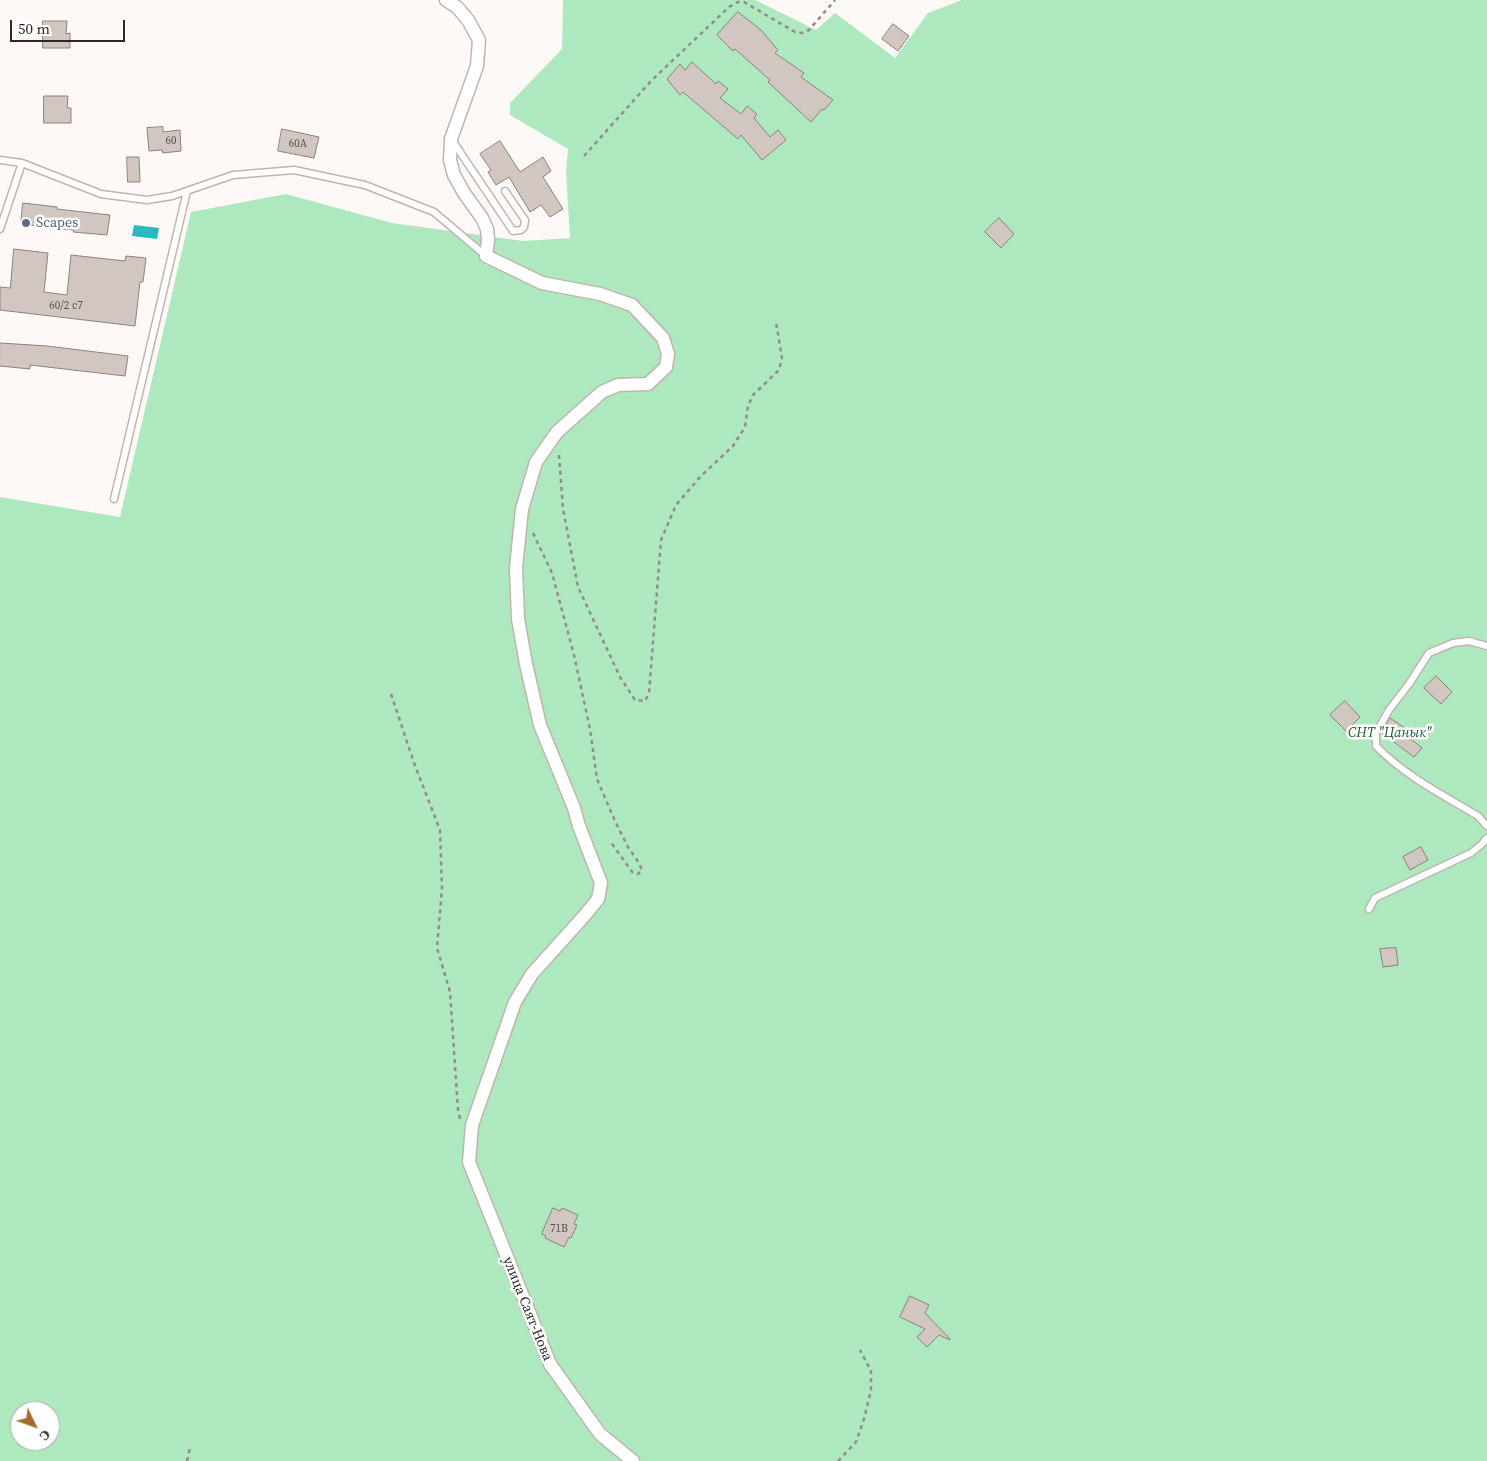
<!DOCTYPE html>
<meta charset="utf-8">
<style>
body{margin:0}
#map{position:relative;width:1487px;height:1461px;overflow:hidden;background:#fef9f7;font-family:"Source Serif 4",serif}
canvas{display:block}
.north{position:absolute;left:10px;top:1401px;width:50px;height:50px;box-sizing:border-box;background:#fff;border:1px solid #aba9a8;border-radius:50%;rotate:132deg;font-size:14px;font-weight:700;line-height:20px;text-align:center;color:#2c2826}
.north::after{content:'';display:block;margin:auto;width:18px;height:22px;background:#a76c2d;clip-path:polygon(50% 0,100% 100%,50% 72%,0 100%)}
.scale{position:absolute;left:10px;top:20px;width:115px;height:22px;box-sizing:border-box;border:2px solid #2c2826;border-top:0;padding-left:6px;font-size:15px;line-height:18px;white-space:nowrap;color:#2c2826;-webkit-text-stroke:4px #fff;paint-order:stroke}
</style>
<div id="map">
<canvas width="1487" height="1461"></canvas>
<div class="north">С</div>
<div class="scale">50 m</div>
</div>
<script>
const ctx = document.querySelector('canvas').getContext('2d');
ctx.lineJoin = 'round';
function fillPath(path, color) { ctx.fillStyle = color; ctx.fill(path, 'evenodd'); }
function trace(path, color, width, dash) { ctx.strokeStyle = color; ctx.lineWidth = width; ctx.lineCap = dash ? 'butt' : 'round'; ctx.setLineDash(dash || []); ctx.stroke(path); }
function write(font, color, halo, rows, align = 'center') {
  ctx.font = font + ' "Source Serif 4",serif'; ctx.lineWidth = 5; ctx.setLineDash([]); ctx.textBaseline = 'middle'; ctx.strokeStyle = halo; ctx.fillStyle = color; for (const [text, x, y, turn = 0] of rows) {
    ctx.save(); ctx.translate(x, y); ctx.rotate((+turn || 0) * Math.PI / 180); ctx.textAlign = isNaN(turn) ? turn : align; if (halo) ctx.strokeText(text, 0, 0); ctx.fillText(text, 0, 0); ctx.restore();
  }
}
fillPath(new Path2D(`
 M563,0H755L816,30L835,13L895,58L928,13L962,0H1487V1461H0V497L120,517L191,212L286,194L392,223L523,241L570,238L566,172L568,149L510,115V103L562,49ZM20,1411H50V1441H20Z`), '#aee8bf');
fillPath(new Path2D(`
 M134,225L159,228L157,239L132,236Z`), '#29bac0');
const building = new Path2D(`
 M738,12L761,30L778,50L775,53L804,73L801,77L833,100L824,110L822,109L811,122L768,82L770,80L735,49L733,51L717,35Z
 M43,21H67L66,34L70,33V48H43Z
 M893,24L909,36L898,51L882,39Z
 M692,62L716,84L718,81L728,89L720,98L741,114L747,106L757,114L754,118L770,137L778,130L786,140L762,160L741,135L738,139L683,92L680,95L667,79L680,64L685,70Z
 M44,96H68L67,108H71V123H44Z
 M163,127V132L180,130L181,151L163,153L162,150L149,151L147,128Z
 M282,129L319,137L314,158L278,151Z
 M500,141L520,172L543,157L551,171L543,177L563,209L550,217L541,205L530,212L509,177L496,185L488,172L491,170L480,154Z
 M127,157H139L140,182H128Z
 M23,203L57,207V209L110,215L107,235L73,232L74,230L21,224Z
 M999,218L1014,234L1001,248L985,232Z
 M14,249L48,253L44,292L67,295L71,255L125,261L126,256L146,258L143,282H140L135,326L0,310V287L10,288Z
 M0,343L47,346L128,356L125,376L30,365V369L0,366Z
 M1436,676L1452,692L1441,704L1424,688Z
 M1345,701L1360,717L1346,731L1330,715Z
 M1390,718L1408,730L1405,734L1422,748L1414,757L1382,733Z
 M1421,847L1428,860L1410,870L1403,857Z
 M1396,948L1398,965L1383,967L1380,949Z
 M553,1208L560,1211L562,1208L578,1215L574,1224L577,1225L571,1238L569,1237L564,1247L545,1238L546,1236L542,1234Z
 M910,1296L929,1305L925,1313L950,1339V1340L939,1335L927,1347L917,1337L925,1329L900,1317Z`);
fillPath(building, '#d2c7c0');
trace(building, '#8c827b', 1);
const service = new Path2D(`
 M454,143L513,231L521,230L524,227L525,220L505,191
 M0,160L22,163L101,194L147,200L172,196L233,175L294,170L365,185L434,212L486,256
 M0,229L22,163
 M114,499L187,191
 M1487,646L1469,641L1453,643L1429,653L1409,684L1389,710L1376,733V746C1405,776 1443,795 1478,816L1487,826
 M1369,909L1375,898L1471,853L1482,844L1487,838`);
const minor = new Path2D(`
 M446,0L457,7L468,20L479,40L477,66L451,139L450,160L454,175L464,193L482,218L487,229L488,240L486,256L542,283L600,294L632,305L663,338L668,354L666,367L648,384L618,385L602,392L557,432L536,462L522,509L516,568L518,619L526,664L540,725L574,808L579,826L601,883L598,899L585,915L532,974L515,1002L472,1125L469,1162L550,1364L600,1434L633,1461`);
trace(service, '#bfb5ae', 9);
trace(minor, '#bfb5ae', 15);
trace(new Path2D(`
 M584,156L651,81L729,7L738,2H744L795,32L802,33L809,30L835,0
 M559,455L563,509L578,587L620,677L635,700L645,701L649,693L661,540L676,505L701,476L733,446L745,427L748,406L753,395L779,370L782,358L776,322
 M533,533L552,573L574,655L590,729L597,779L615,821L628,847L639,863L642,870L638,874L633,873L610,841
 M391,694L414,763L440,830L442,888L437,948L450,992L458,1110L460,1119
 M187,1461L190,1448
 M838,1461L856,1442L864,1419L871,1390V1371L860,1350`), '#928d8b', 2.5, [4, 4]);
trace(service, '#fff', 6);
trace(minor, '#fff', 12);
for (const [x, y, r, color] of [
 [26,223,5,"#5c6f8a"]
]) { const dot = new Path2D(); dot.arc(x, y, r, 0, 2 * Math.PI); ctx.fillStyle = color; ctx.fill(dot); trace(dot, '#fff', 2); }
write('11px', '#56504c', null, [
 ["60",171,141],
 ["60А",298,144],
 ["60/2 с7",66,306],
 ["71В",559,1229]
]);
write('14px', '#4e5e75', '#fff', [
 ["Scapes",36,223]
], 'left');
write('italic 14px', '#1a5834', '#fff', [
 ["СНТ \"Цанык\"",1390,733]
]);
write('14px', '#2c2826', '#fff', [
 ["улица Саят-Нова",527,1309,68]
]);
</script>
